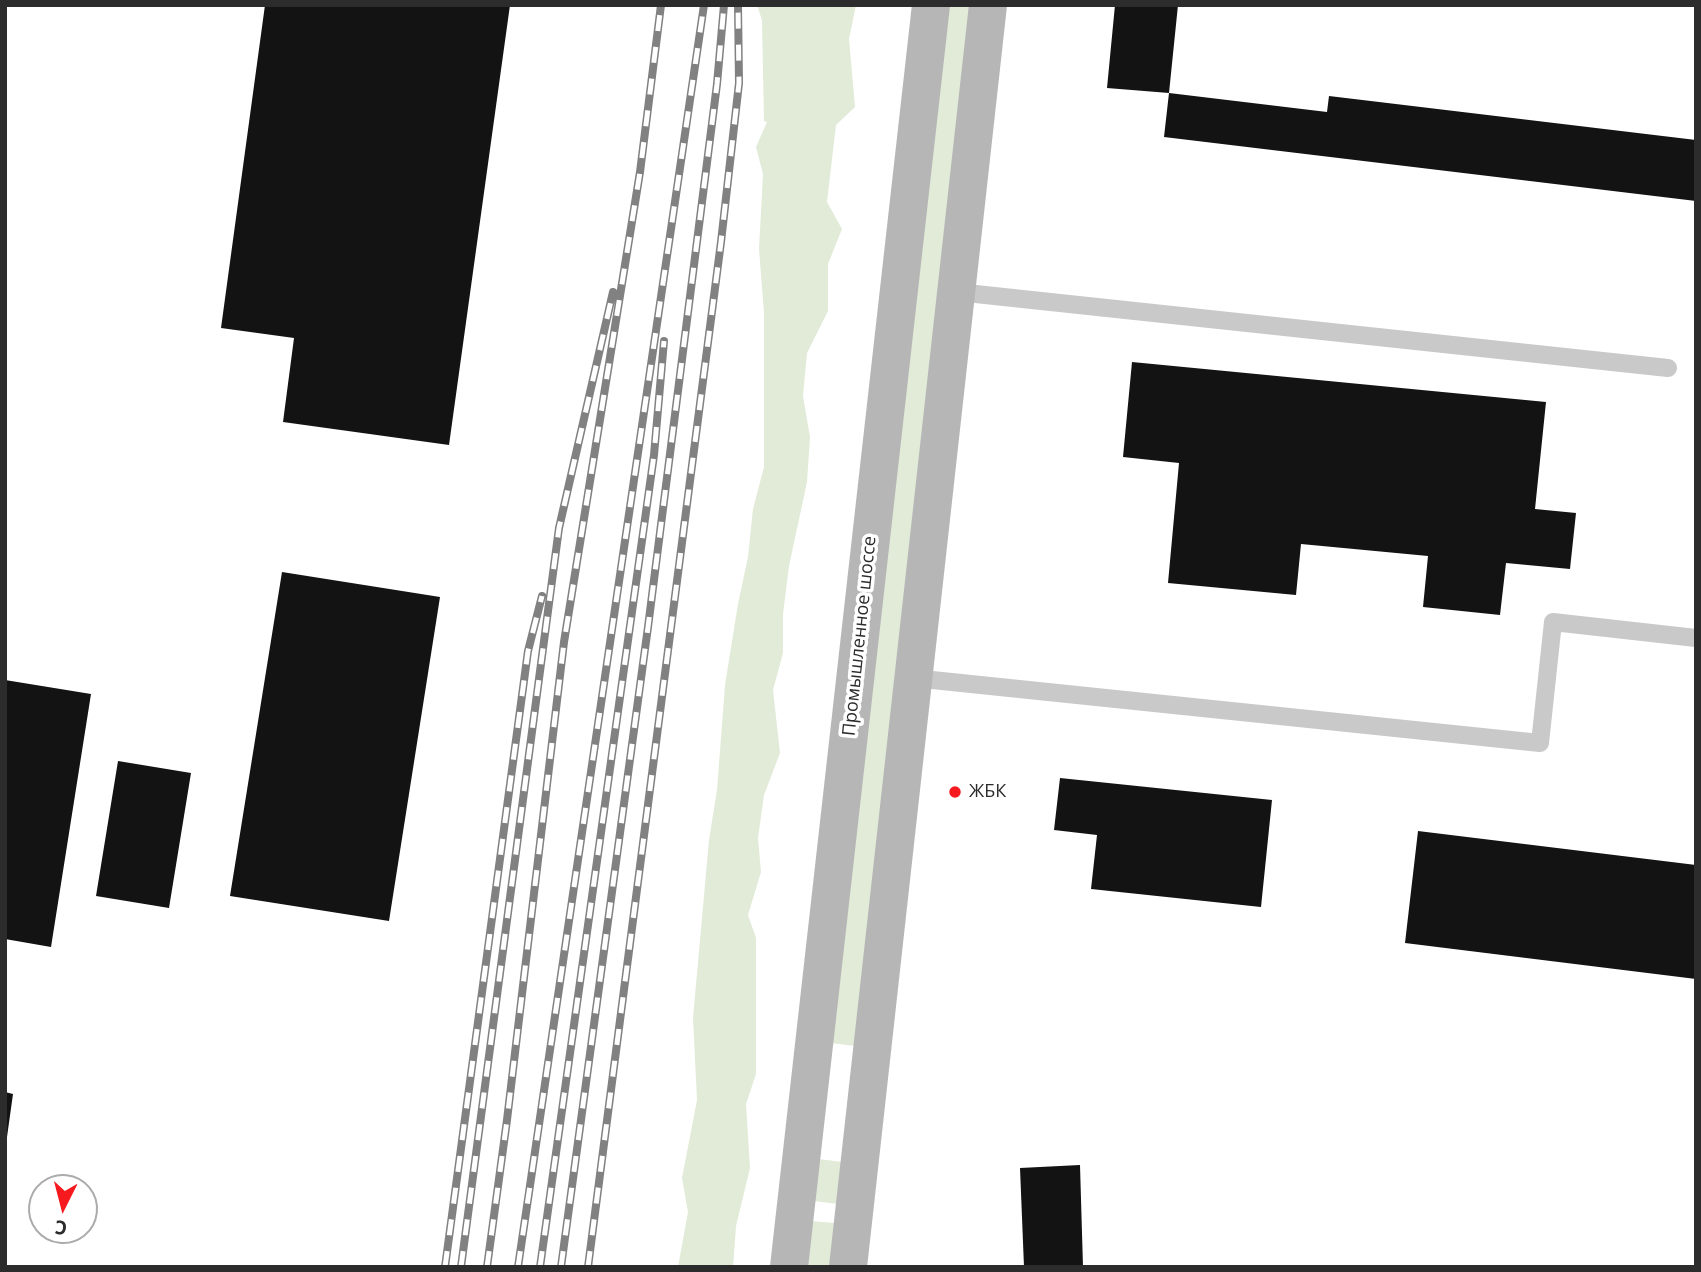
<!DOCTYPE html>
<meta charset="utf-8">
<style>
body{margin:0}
#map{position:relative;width:1701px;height:1272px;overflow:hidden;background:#fff;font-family:"Open Sans",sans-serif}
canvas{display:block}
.frame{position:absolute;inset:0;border:7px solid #2c2c2c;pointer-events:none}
.north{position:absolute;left:28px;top:1174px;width:70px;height:70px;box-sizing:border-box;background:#fff;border:2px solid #ababab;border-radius:50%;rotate:186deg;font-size:19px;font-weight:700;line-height:28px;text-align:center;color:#2c2c2c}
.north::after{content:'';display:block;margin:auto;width:24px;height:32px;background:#f61a1e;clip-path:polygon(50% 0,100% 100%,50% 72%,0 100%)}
</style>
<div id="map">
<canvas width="1701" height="1272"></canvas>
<div class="frame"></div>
<div class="north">С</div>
</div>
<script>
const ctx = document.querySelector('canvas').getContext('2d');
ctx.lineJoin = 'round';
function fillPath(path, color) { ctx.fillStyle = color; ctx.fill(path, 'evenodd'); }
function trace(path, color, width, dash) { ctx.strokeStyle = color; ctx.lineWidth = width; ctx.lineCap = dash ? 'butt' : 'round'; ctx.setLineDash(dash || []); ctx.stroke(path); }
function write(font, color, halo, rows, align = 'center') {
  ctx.font = font + ' "Open Sans",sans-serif'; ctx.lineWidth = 7; ctx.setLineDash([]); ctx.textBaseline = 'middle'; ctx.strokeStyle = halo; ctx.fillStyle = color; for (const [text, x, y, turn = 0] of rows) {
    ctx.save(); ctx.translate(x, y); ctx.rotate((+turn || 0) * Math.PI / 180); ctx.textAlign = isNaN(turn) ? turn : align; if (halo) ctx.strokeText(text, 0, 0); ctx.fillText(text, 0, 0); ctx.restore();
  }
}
fillPath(new Path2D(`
 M757,5H856L849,39L855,107L836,125L827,202L842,229L828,264V311L807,353L803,396L810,437L807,482L789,566L783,614V653L773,690L780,753L764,795L758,838L761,872L748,915L756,938V1074L746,1104L750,1168L736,1226L733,1267H678L688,1212L682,1178L697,1100L693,1018L709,840L717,790L725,685L738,604L748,557L753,509L764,467V313L759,249L763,174L756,147L767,122L764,121L762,20Z
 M947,5H971L855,1046L831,1043Z
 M818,1159L843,1162L838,1204L814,1201Z
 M811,1221L836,1223L831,1267H806Z`), '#e1ebd7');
fillPath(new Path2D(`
 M265,5H510L449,445L283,422L294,338L221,328Z
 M1115,5H1178L1169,93L1327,112L1329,96L1696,140V201L1164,137L1169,93L1107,88Z
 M1132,362L1546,402L1535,509L1576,513L1570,569L1506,563L1500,615L1423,607L1428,556L1301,544L1296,595L1168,583L1179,463L1123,457Z
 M282,572L440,597L389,921L230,896Z
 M5,680L91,694L51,947L5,939Z
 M118,761L191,773L169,908L96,896Z
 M1060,778L1272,800L1261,907L1091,889L1097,835L1054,830Z
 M1418,831L1696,865V979L1405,943Z
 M5,1092L13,1094L7,1137H5Z
 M1080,1165L1083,1267H1024L1020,1168Z`), '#131313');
trace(new Path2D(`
 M957,292L1668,368
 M913,678L1540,743L1553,622L1696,638`), '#c9c9c9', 18);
trace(new Path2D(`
 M789,1267L931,5
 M848,1267L988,5`), '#b6b6b6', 38);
const rail = new Path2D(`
 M445,1267L528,651L542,596
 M461,1267L559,528L613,292
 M487,1267L507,1120L564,642L640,172L661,5
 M518,1267L704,5
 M540,1267L654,455L664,341
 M561,1267L648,627L717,84L724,5
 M588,1267L721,242L739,83L738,5`);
trace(rail, '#818181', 8);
trace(rail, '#fff', 5, [16]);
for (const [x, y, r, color] of [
 [955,792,7,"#f61a1e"]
]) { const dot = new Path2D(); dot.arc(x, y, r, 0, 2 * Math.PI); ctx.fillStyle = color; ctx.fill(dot); trace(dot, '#fff', 2.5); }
write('18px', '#2c2c2c', '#fff', [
 ["Промышленное шоссе",860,636,-84]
]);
write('18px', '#2c2c2c', '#fff', [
 ["ЖБК",969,792]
], 'left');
</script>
